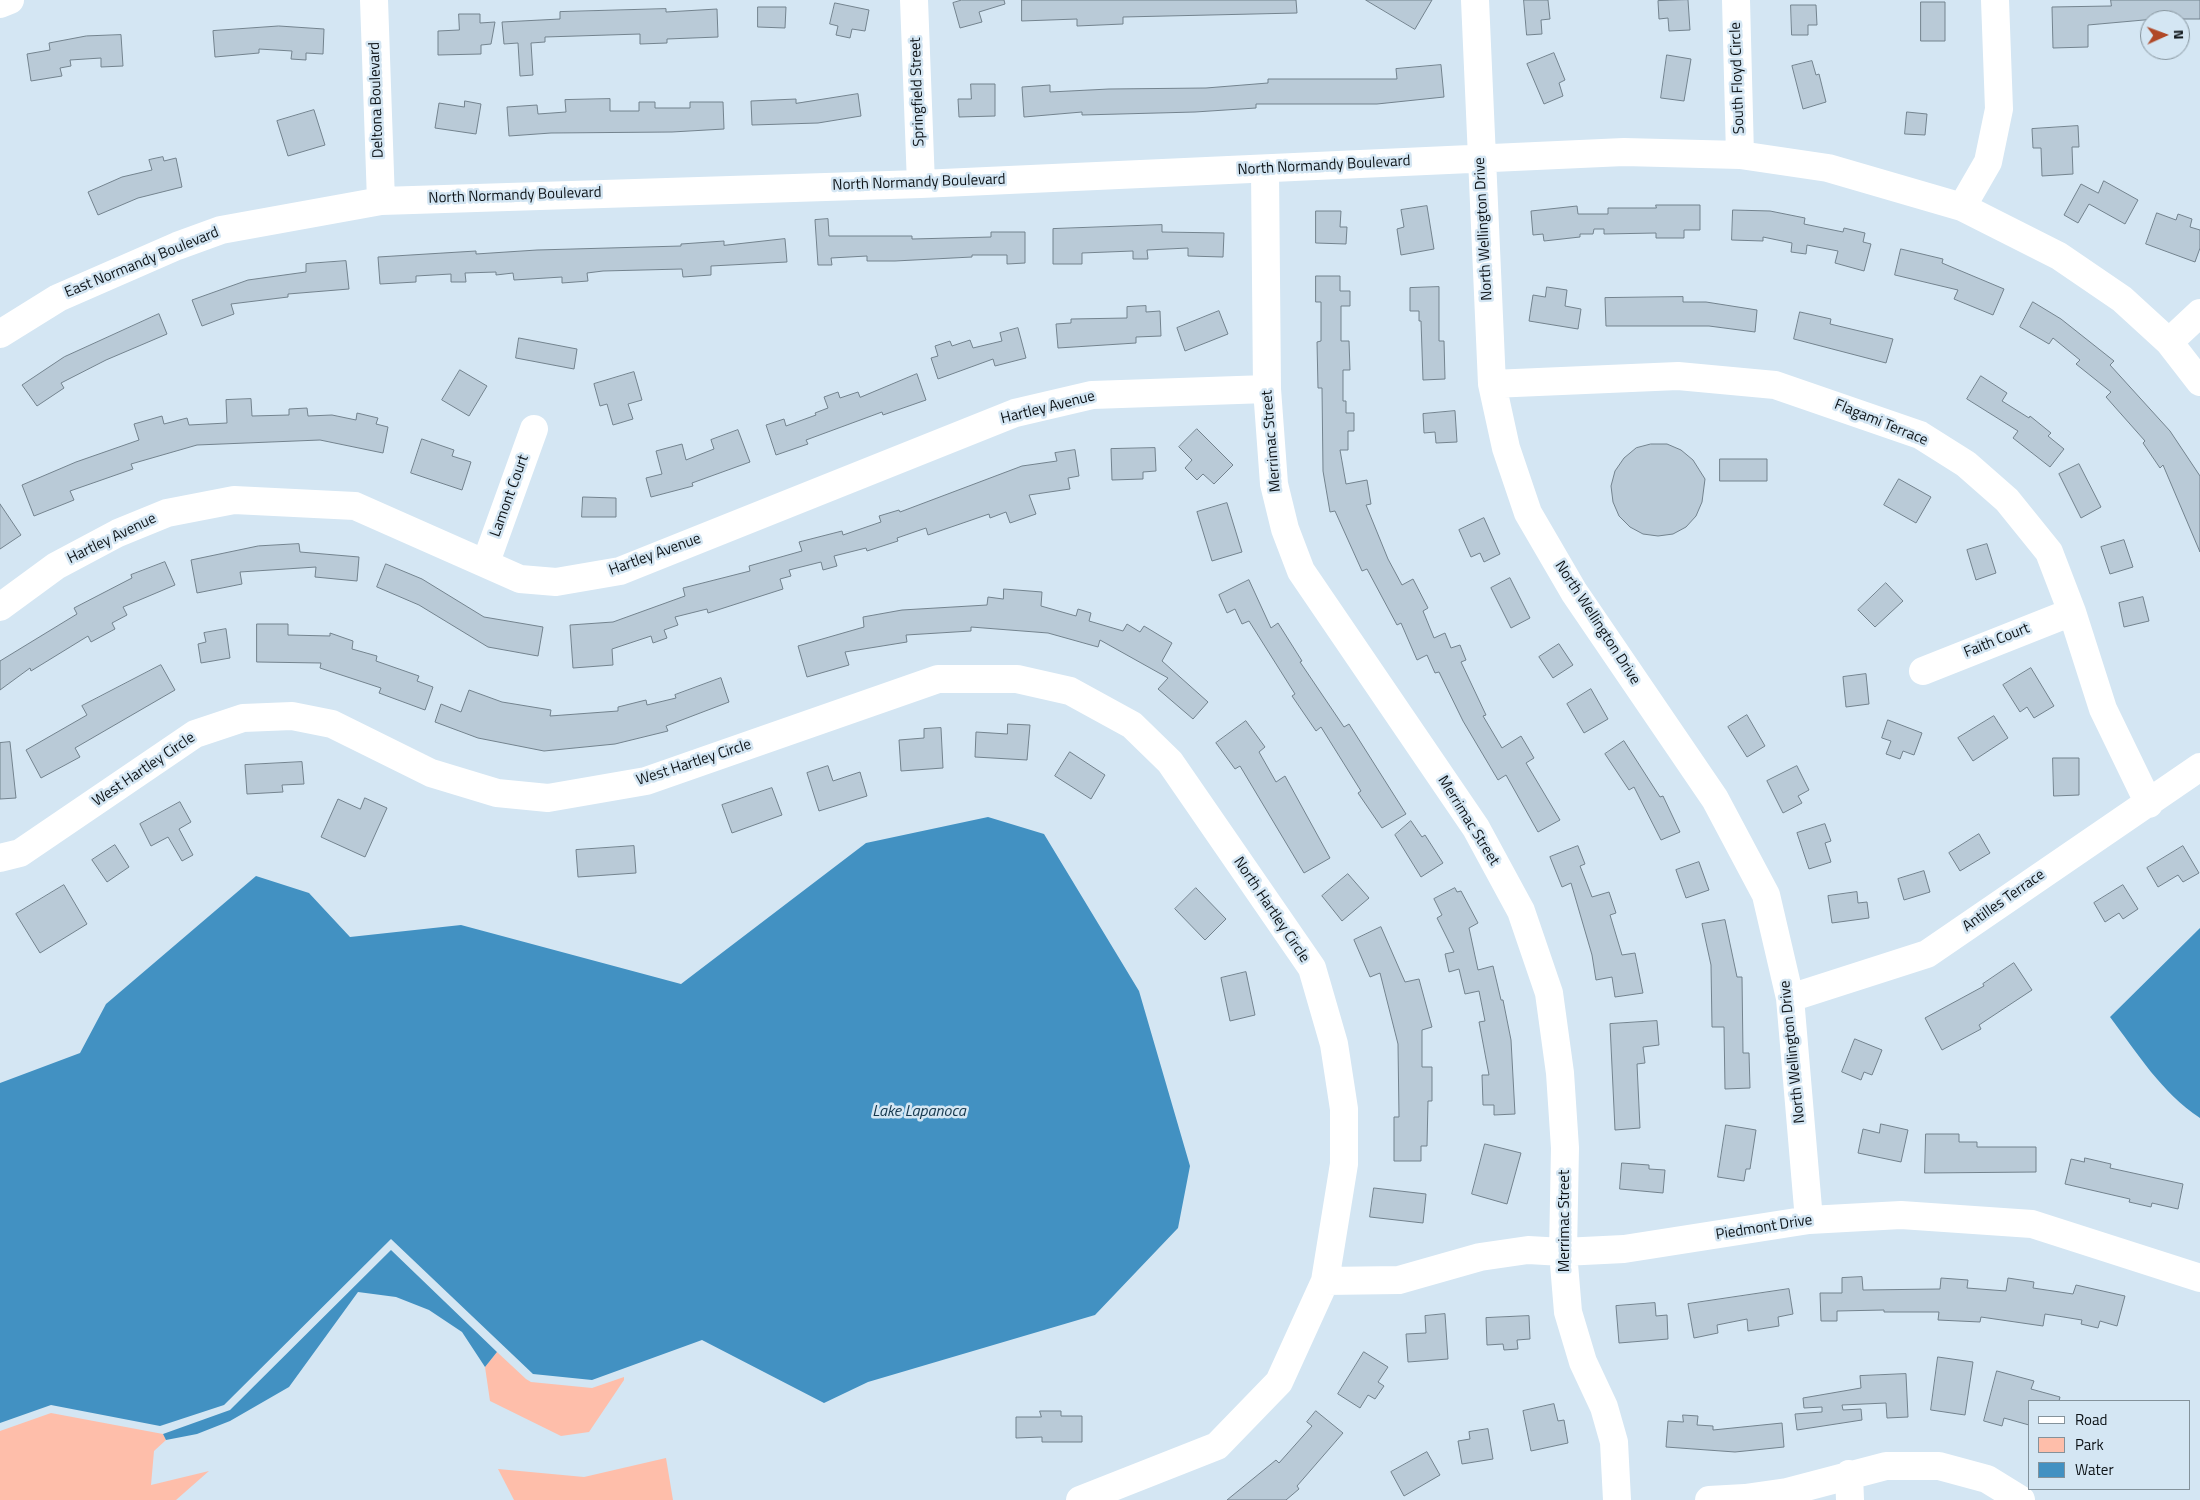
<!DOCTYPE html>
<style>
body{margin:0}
#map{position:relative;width:2200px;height:1500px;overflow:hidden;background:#d4e6f3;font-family:"Titillium Web",sans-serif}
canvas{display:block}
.legend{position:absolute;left:2028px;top:1400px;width:162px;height:90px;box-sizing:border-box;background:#d4e6f3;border:1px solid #84929b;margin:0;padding:6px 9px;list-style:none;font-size:15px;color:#0d1317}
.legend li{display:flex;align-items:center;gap:10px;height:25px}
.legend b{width:25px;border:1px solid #84929b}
.north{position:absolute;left:2140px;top:10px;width:50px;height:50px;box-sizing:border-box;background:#d4e6f3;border:1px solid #84929b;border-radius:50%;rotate:88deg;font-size:14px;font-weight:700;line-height:20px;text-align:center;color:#0d1317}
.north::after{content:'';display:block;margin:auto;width:18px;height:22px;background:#b04827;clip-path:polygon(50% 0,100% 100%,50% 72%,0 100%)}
</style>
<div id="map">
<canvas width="2200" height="1500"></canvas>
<ul class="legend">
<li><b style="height:6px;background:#fff"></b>Road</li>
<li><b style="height:14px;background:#febeaa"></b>Park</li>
<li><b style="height:14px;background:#4291c2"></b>Water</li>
</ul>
<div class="north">N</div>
</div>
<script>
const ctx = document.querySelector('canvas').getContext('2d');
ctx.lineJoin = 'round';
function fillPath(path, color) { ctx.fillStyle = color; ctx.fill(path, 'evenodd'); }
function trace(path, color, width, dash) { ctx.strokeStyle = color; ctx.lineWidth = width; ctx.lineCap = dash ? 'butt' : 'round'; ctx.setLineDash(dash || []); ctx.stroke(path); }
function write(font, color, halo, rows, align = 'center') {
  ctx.font = font + ' "Titillium Web",sans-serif'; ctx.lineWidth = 5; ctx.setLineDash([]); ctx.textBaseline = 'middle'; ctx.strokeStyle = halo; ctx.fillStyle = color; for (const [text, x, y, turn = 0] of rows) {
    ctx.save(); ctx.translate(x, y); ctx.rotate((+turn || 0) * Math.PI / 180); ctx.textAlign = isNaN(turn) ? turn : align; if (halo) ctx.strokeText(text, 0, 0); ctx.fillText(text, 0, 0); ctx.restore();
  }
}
fillPath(new Path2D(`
 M497,1352L526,1379L531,1382L592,1388L624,1377V1380L589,1432L561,1436L490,1401L485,1367Z
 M51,1413L163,1434L166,1440L154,1451L151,1485L209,1471L176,1500H0V1431Z
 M666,1458L673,1500H514L498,1469L584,1477Z`), '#febeaa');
fillPath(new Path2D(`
 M988,817L1044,834L1139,991L1190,1166L1178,1228L1095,1315L868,1382L824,1403L702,1340L592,1380L533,1374L391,1239L224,1405L160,1426L51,1405L0,1423V1083L80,1053L106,1004L256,876L309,893L350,937L461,925L681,984L866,843Z
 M2200,928V1118C2161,1092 2138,1054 2110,1017Z
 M391,1250L497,1352L485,1367L462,1332L429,1310L396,1297L358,1292L289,1387L230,1421L197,1434L166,1440L163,1434L230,1410Z`), '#4291c2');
const building = new Path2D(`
 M962,0H1004L1005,4L979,12L982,22L960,28L953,3Z
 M1022,0H1296L1297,13L1123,17V24L1077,26V19L1022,21Z
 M1366,0H1432L1415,29Z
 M1524,0H1548L1550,19L1541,20L1542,34L1527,35Z
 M1688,0L1690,30L1669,31L1668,18L1659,19L1658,1Z
 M2111,0H2200V19H2155L2088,25V47L2053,48L2052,7L2111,6Z
 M1921,2H1945V41H1921Z
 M835,3L869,10L865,31L852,29L850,38L836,35L838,26L830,24Z
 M1791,5H1816L1817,25H1808V35H1792Z
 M758,7H786L785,28L758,27Z
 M666,9V12L717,9L718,37L667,39V43L640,44V34L545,37V42L531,43L533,75L520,76L518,43L504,44L502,22L560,19V12Z
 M459,14H480V23L495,22L491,44L481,45V54L438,55V31L459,30Z
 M279,26L324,29L323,54L306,53V60L291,59L292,51L259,49V53L215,57L213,31Z
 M121,35L123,66L101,67V58L70,60L71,66L60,68L62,76L31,81L27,54L50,50L49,43L86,36Z
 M1554,53L1565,80L1559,83L1563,96L1544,104L1527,64Z
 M1667,55L1691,59L1684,101L1661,98Z
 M1812,61L1816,75L1819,74L1826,102L1803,109L1792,66Z
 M1441,65L1444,97L1377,104H1256V108L1195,112L1082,115V112L1024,117L1022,87L1050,85V92L1109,89L1206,88L1268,83V79H1397L1396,69Z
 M971,84H995V116L959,117L958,99H971Z
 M858,94L861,116L818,123L752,125L751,101L796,99V103Z
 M610,99V111H639V102H655V108H690V102H723L724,129L672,132L551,133L509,136L507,107L537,105L538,114L566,112L565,100Z
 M465,101L481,104L476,134L435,128L439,103L464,107Z
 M314,110L325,145L288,156L277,121Z
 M1907,112L1927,114L1925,135L1905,134Z
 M2078,126L2079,147H2072L2073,174L2042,176L2041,148H2033L2032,129Z
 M163,157L164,161L176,158L182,187L138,198L98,215L88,192L122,177L152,170L149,160Z
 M2104,181L2138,200L2125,224L2089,204L2078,223L2064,215L2081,184L2098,193Z
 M1656,205H1700V230H1684V238H1656V233L1604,234V229H1594L1593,234H1580V237L1544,241L1543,234L1533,235L1531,211L1577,206L1578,214H1608V208H1656Z
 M1427,206L1434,249L1401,255L1397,229L1404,227L1401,210Z
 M1733,210L1770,211L1805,218L1804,224L1843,232L1844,228L1865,233L1863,242L1871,244L1864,271L1835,263L1838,251L1807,245L1806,254L1791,252L1792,243L1763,237V241L1732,240Z
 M1316,211H1341L1340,227H1347L1346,244L1316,243Z
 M2157,213L2176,220L2178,214L2192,219L2190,227L2200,230V248L2195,262L2146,244Z
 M828,219L829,236H912V239L991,237V232H1025V263L1007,264V255H972V257L895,261H867V256L831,258L832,265H818L815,220Z
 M1162,225V232L1224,233L1223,257L1188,256V248L1147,250L1148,259H1133V251L1082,253V264H1053V229Z
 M785,239L787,262L711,266V275L683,277L682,269L603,271L587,273L588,281L562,283V277L514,280L513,273L496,275V272L465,273L466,282H451V274L416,276V282L380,284L378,257L476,251V254L537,250L681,246V244L724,241V245Z
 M1901,249L1943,259L1942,263L2004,289L1993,315L1954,299L1958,290L1895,275Z
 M346,261L349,289L288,294V297L231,304L234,314L202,326L192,300L248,280L306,272V264Z
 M1316,276H1340V291H1350V306H1341V341H1349L1350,370H1343V401H1346V413H1354V431H1348V450H1340L1346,484L1367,480L1371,504L1366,505L1388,559L1402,585L1413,579L1428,608L1423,611L1434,638L1445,633L1451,648L1460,645L1466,660L1461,662L1486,715L1483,716L1502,748L1521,736L1534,758L1526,763L1560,820L1538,832L1506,775L1498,780L1463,721L1439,672L1435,673L1427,655L1417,660L1401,623L1397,625L1367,569L1362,571L1335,511L1330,512L1323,471L1322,388H1318L1317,342L1321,341V302H1316Z
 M1439,287V341H1444L1445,379L1423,380L1421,321H1419V311H1410V288Z
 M1547,287L1567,290L1565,306L1581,309L1578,329L1529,321L1533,295L1545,297Z
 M1683,297V302H1706L1757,310L1755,332L1709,326H1606L1605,298Z
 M2033,302L2061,319L2114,361L2110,365L2170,431L2200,476V552L2163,465L2160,468L2143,443L2145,441L2106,397L2111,392L2076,364L2080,360L2053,338L2049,344L2020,327Z
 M1146,306V312L1160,311L1161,336L1136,337V343L1058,348L1056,324L1071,323V319L1127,318V307Z
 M1219,311L1228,334L1185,351L1177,328Z
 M1800,312L1831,319L1830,324L1893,339L1886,363L1794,339Z
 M159,314L167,334L106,360L61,383L64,388L37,406L22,385L64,357Z
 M1018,328L1026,358L995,366L993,359L938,379L931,358L938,356L935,346L950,341L952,346L970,340L973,348L1002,341L1000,333Z
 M519,338L577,349L574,369L516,358Z
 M460,370L487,386L469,416L442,400Z
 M634,372L642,400L628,404L633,419L613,425L607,404L600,406L594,384Z
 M917,374L926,400L883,415L882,412L806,440L808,444L776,455L766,425L784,419L786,426L816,415L815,413L828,408L824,397L838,392L840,398L858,392L860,397Z
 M1981,376L2007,393L2002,401L2029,418L2030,416L2051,433L2048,436L2064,449L2050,467L2013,438L2018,431L1967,399Z
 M251,399L252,416L289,415V409L307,408L308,416L332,415L356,420L357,413L378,418L376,424L388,427L383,453L320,440L197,445L131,464L133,469L70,491L74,500L34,516L22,485L76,462L139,440L134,424L162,416L164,424L187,418L189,425L227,423L226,400Z
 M1455,411L1457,442L1436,443L1435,432L1424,433L1423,414Z
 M1197,429L1233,465L1214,484L1203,474L1197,480L1185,468L1192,460L1179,447Z
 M738,430L750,462L692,483L693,486L651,497L646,478L662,474L656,451L682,444L686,460L714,449L711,440Z
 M422,439L454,450L452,456L471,462L462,490L411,473Z
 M1651,444H1667L1681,450L1693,460L1705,479L1702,502L1696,516L1686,527L1673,534L1658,536L1643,534L1630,527L1619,516L1613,502L1611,486L1615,471L1624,458L1636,448Z
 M1155,448L1156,471L1143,472V479L1112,480L1111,449Z
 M1075,450L1079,476L1068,478L1070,489L1029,495L1036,514L1010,523L1006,512L990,518L989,514L928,535L926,528L897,538L898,541L867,551L866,548L834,556L837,566L823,570L821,562L789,570L791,576L780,579L783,589L708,613L707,609L675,617L678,625L664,630L667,638L653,643L651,636L612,649L613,665L573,668L570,625L613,622L685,596L683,588L750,571L749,566L802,551L799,542L842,531L843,535L881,522L879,516L899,510L900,512L1022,466L1057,461L1055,453Z
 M1720,459H1767V481H1720Z
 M2079,464L2101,507L2081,518L2059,474Z
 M1899,479L1931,497L1916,523L1884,505Z
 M583,497L616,498V517H582Z
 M1227,503L1242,552L1212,561L1197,512Z
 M0,504L21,535L0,549Z
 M1484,518L1500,554L1484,562L1480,553L1471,557L1459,530Z
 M2124,540L2133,567L2110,574L2101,547Z
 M299,544L300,552L359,557L357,581L315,577L316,567L240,572L242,584L197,593L191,560L258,546Z
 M1987,544L1996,573L1976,580L1967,550Z
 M165,562L175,585L123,607L127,615L112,623L115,629L91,642L88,636L31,671L30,668L0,690V661L77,614L74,608L132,578L131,575Z
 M386,564L422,579L484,617L543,627L538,656L488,647L419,605L377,587Z
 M1510,578L1530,618L1511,628L1491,588Z
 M1249,580L1271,628L1278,623L1302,661L1300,662L1344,727L1349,724L1406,814L1382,828L1358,793L1361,791L1321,727L1316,731L1292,696L1295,694L1249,621L1242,624L1235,609L1227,613L1219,595Z
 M1886,583L1903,601L1875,627L1858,610Z
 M1004,589L1042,592L1041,606L1076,616L1078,609L1091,613L1089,621L1123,631L1127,624L1140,632L1144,626L1172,643L1162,661L1208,702L1193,719L1158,689L1168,678L1100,640L1098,647L1048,633L971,627V631L906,635L907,642L845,652L849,665L807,677L798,646L864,627L863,617L902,610L987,605L988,597L1003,599Z
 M2143,597L2149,621L2124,627L2119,603Z
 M257,624H288V635L330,636V633L353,641L352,649L377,656L376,661L419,676L417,681L433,687L425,710L379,693L381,688L320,668L321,663L257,662Z
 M226,629L230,658L201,663L198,644L206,642L204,633Z
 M1559,644L1573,665L1553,678L1539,657Z
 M161,665L175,690L75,748L80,757L41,778L26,750L87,715L82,706Z
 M2031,668L2054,706L2034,718L2027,707L2020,712L2003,685Z
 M1866,674L1869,704L1846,707L1843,677Z
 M721,678L729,702L666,726L668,731L615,744L544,751L478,738L435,722L441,704L461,712L469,690L502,702L551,710L550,716L618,711V707L646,700L647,705L676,698L675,695Z
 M1591,689L1608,719L1584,733L1567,704Z
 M1747,715L1765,746L1747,757L1728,727Z
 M1994,716L2008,738L1973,761L1958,738Z
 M1888,720L1922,733L1914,755L1903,751L1900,759L1886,754L1891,741L1882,738Z
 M1246,721L1265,747L1259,752L1276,782L1285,776L1330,858L1304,873L1240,766L1235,769L1216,743Z
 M1008,724L1030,725L1027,760L975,757L976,732L1007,734Z
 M941,728L943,768L901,771L899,740L924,738V729Z
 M1624,741L1660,797L1663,796L1680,832L1661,840L1634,787L1629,790L1605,754Z
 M10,742L16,798L0,799V743Z
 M1070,752L1105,775L1091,799L1055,776Z
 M2053,758H2079V795L2054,796Z
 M302,762L304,784L282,785L283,792L247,794L245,765Z
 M828,766L833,781L860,772L867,796L819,811L807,773Z
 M1797,766L1809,790L1798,796L1802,803L1783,813L1767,781Z
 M772,788L782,815L732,833L722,805Z
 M365,798L387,808L365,857L321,837L338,799L360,809Z
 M180,802L191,822L179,829L193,855L182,861L168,837L151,846L140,824Z
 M1411,821L1422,837L1425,835L1443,863L1421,877L1395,835Z
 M1825,824L1831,841L1825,843L1831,862L1809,869L1797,833Z
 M1979,834L1990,853L1960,871L1949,853Z
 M115,845L129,867L107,882L92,860Z
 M634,846L636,873L578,877L576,850Z
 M1578,846L1585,864L1580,866L1592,897L1609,892L1616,913L1610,915L1622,955L1635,953L1643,993L1615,997L1612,977L1596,980L1592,955L1571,883L1562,887L1550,857Z
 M2183,846L2199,873L2183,882L2178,875L2158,887L2147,868Z
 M1699,862L1709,890L1686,898L1676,870Z
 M1924,871L1930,892L1904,900L1898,879Z
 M1348,874L1369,898L1342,921L1322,896Z
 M64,885L87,924L40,953L16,914Z
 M2123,885L2138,909L2123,919L2119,913L2105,922L2094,903Z
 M1196,888L1226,919L1205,940L1175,909Z
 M1455,888L1457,892L1461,891L1478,923L1469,928L1478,970L1493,966L1501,1000H1503L1511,1040L1515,1114L1494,1115V1105H1483L1482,1075H1489L1479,1022L1485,1021L1479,991L1465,994L1459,969L1449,972L1445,954L1454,952L1437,918L1442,915L1434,899Z
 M1857,892L1858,903L1867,902L1869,918L1832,923L1828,896Z
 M1725,920L1737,977H1742L1743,1053H1749L1750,1088L1725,1089L1724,1027H1712L1711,965L1702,924Z
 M1381,927L1405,982L1419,979L1432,1027L1422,1030V1067H1432V1101H1428L1427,1146H1421V1161H1394V1117H1399L1398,1044L1380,973L1370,977L1354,940Z
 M2014,963L2032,990L1979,1025L1981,1029L1942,1050L1925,1018L1984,986L1983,984Z
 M1246,972L1255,1015L1230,1021L1221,978Z
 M1657,1021L1659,1045L1643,1047L1645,1063L1637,1064L1640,1128L1615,1130L1610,1024Z
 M1855,1039L1882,1050L1872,1075L1864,1072L1861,1080L1842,1072Z
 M1881,1124L1908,1130L1901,1162L1858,1153L1863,1129L1879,1133Z
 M1726,1125L1756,1130L1750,1169H1746L1744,1181L1718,1177Z
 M1926,1134H1959V1142H1977V1147H2036V1172L1925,1173Z
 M1485,1144L1521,1153L1507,1204L1472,1194Z
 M2085,1158L2111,1164L2110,1168L2183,1184L2178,1209L2152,1203L2151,1207L2129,1202L2130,1199L2065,1184L2071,1159L2084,1162Z
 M1622,1163L1649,1165V1169L1665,1170L1663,1193L1620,1189Z
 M1374,1188L1426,1194L1423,1223L1370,1217Z
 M1862,1277L1863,1290L1940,1289L1941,1278L1968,1280L1967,1288L2006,1291L2008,1278L2034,1282L2033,1288L2073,1294L2076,1285L2125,1296L2117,1326L2100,1321L2098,1328L2081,1324L2082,1320L2045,1314L2043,1326L1981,1317L1980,1322L1938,1320L1939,1312H1884V1310L1837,1311V1321H1821L1820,1293H1842V1278Z
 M1789,1289L1793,1314L1778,1317L1779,1326L1748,1331L1747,1319L1717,1325L1718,1333L1694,1338L1688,1304Z
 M1655,1303L1656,1316L1667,1315L1668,1339L1619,1343L1616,1306Z
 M1445,1314L1448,1359L1408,1362L1406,1334L1426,1333L1425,1316Z
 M1529,1316L1530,1339L1517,1340L1518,1349L1504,1350L1503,1344L1487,1345L1486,1318Z
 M1364,1352L1388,1367L1378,1382L1384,1386L1375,1399L1368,1395L1360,1408L1338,1394Z
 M1938,1357L1973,1362L1965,1415L1931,1410Z
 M1997,1371L2034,1381L2031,1389L2060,1397L2059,1401H2029V1425L2004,1418L2002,1426L1984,1421Z
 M1906,1374L1908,1417L1887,1418L1886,1403L1842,1405L1843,1410L1861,1409L1862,1420L1797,1430L1795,1414L1822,1412V1407L1804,1408L1803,1398L1861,1388L1860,1376Z
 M1554,1404L1558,1421L1564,1420L1568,1443L1531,1451L1523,1411Z
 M1040,1411H1061V1416H1082V1442H1042V1437L1016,1438V1417H1041Z
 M1316,1411L1343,1433L1297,1486L1299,1489L1286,1500H1227L1276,1460L1279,1463L1312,1426L1307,1422Z
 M1683,1415L1698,1416L1697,1425L1713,1426V1430L1782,1423L1784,1447L1735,1452L1666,1447L1668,1421L1683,1422Z
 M1488,1429L1493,1459L1462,1464L1458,1441L1470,1439L1469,1432Z
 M1427,1452L1440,1475L1404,1496L1391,1472Z`);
fillPath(building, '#b9cad7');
trace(building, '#73838e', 1);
trace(new Path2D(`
 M374,0L381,201
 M914,0L921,184
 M1475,0L1492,384L1506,448L1528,513L1574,592L1715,799L1766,895L1790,998L1809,1220
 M1736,0L1740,155
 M0,4L10,0
 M1265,170L1267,389L1274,484L1285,529L1301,571L1476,828L1521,911L1549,993L1560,1073L1565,1148L1563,1252L1568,1312L1583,1362L1604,1407L1614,1442L1617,1500
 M1962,207L1988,162L1999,109L1995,0
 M0,334L58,298L177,246L221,230L381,201L921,184L1624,152L1740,155L1828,168L1962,207L2059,256L2122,299L2169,342L2200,382
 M2169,342L2200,313
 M1492,384L1678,376L1775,385L1920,435L1966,464L2007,500L2049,552L2072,612L2103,709L2149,804
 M486,562L534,429
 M0,607L56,566L118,533L167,513L234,500L355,506L520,579L556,582L620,571L1015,413L1092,395L1267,389
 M1923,671L2072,612
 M0,858L20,853L195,734L243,718L292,716L332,724L431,773L497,793L548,798L646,781L938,679H1017L1070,691L1132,725L1170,762L1312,968L1334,1044L1344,1109V1164L1325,1281L1279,1382L1217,1446L1080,1500
 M1790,998L1927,954L2200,767
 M1325,1281L1399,1280L1480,1257L1528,1250L1563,1252L1624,1249L1809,1220L1901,1215L2032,1224L2200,1278
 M1849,1474L1850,1500
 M1709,1500L1745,1498L1787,1492L1886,1466H1939L1987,1479L2021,1500`), '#fff', 28);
write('15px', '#0d1317', '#d4e6f3', [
 ["South Floyd Circle",1738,78,-92],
 ["Springfield Street",918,92,-92],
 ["Deltona Boulevard",377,100,-92],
 ["North Normandy Boulevard",1324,166,-3],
 ["North Normandy Boulevard",919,183,-2],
 ["North Normandy Boulevard",515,196,-2],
 ["North Wellington Drive",1484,229,-93],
 ["East Normandy Boulevard",142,263,-22],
 ["Hartley Avenue",1048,408,-14],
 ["Flagami Terrace",1881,423,22],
 ["Merrimac Street",1272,441,-95],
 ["Lamont Court",510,496,-70],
 ["Hartley Avenue",112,539,-26],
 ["Hartley Avenue",655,555,-20],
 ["North Wellington Drive",1597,623,57],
 ["Faith Court",1997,641,-22],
 ["West Hartley Circle",694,763,-18],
 ["West Hartley Circle",144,770,-34],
 ["Merrimac Street",1468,821,58],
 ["Antilles Terrace",2004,901,-35],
 ["North Hartley Circle",1271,910,56],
 ["North Wellington Drive",1793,1052,-96],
 ["Merrimac Street",1565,1221,-90],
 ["Piedmont Drive",1764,1228,-9]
]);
write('italic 16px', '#14364b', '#d4e6f3', [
 ["Lake Lapanoca",919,1112]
]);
</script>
